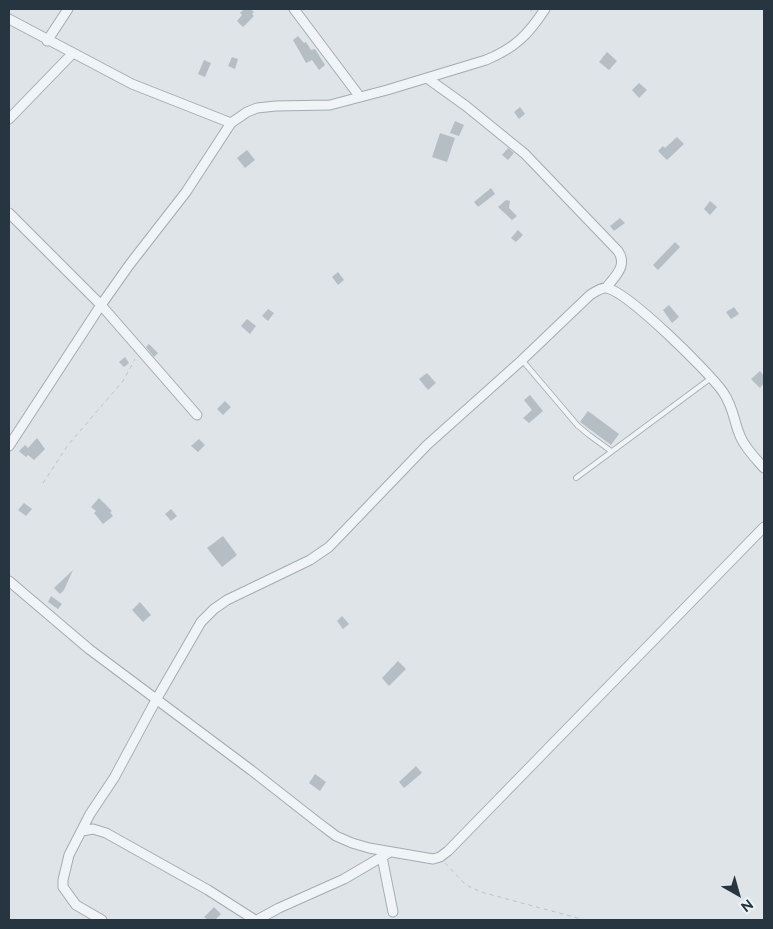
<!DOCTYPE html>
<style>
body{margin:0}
#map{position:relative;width:773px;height:929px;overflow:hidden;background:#dee4e8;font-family:Raleway,sans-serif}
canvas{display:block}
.frame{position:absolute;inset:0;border:10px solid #263540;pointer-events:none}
.north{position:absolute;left:713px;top:869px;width:50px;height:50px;-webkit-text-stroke:4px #edf3f6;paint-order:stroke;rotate:142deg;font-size:14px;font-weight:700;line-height:20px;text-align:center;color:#263540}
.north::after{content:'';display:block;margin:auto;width:18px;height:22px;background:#263540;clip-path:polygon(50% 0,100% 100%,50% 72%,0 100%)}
</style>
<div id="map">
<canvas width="773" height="929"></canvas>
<div class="frame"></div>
<div class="north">N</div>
</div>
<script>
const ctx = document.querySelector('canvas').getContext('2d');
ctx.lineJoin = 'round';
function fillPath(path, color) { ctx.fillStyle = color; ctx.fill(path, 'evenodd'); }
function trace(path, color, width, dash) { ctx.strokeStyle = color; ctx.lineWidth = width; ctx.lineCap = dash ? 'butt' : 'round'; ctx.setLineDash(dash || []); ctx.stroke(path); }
fillPath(new Path2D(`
 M244,9H250L254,12L252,14L254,16L243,27L237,21L242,15L240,13Z
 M298,36L304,43L306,42L311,50L315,49L325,65L319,70L312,60L306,63L293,40Z
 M607,52L617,61L609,70L599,62Z
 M232,57L238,59L235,69L228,66Z
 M204,60L211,63L205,77L198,74Z
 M639,83L647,90L639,98L632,90Z
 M520,107L525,114L519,119L514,112Z
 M455,121L464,125L459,136L450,133Z
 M440,133L455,138L447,162L432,157Z
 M677,137L684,144L667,160L658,151L663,146L665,148Z
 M508,148L514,153L508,160L502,155Z
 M247,150L255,160L245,168L237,158Z
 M491,188L495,194L478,207L474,202Z
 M506,200L510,201L509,208L517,216L512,220L498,207Z
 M710,201L717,207L710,215L704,209Z
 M620,218L625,223L614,231L610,226Z
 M518,230L523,235L516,242L511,238Z
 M675,242L680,247L658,270L653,265Z
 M338,272L344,280L338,285L332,277Z
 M669,305L679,317L672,323L663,310Z
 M734,307L739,314L731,319L726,312Z
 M268,309L274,313L268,321L262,316Z
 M247,319L256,326L250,334L241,326Z
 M149,344L158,353L154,357L146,347Z
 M125,357L129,363L124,367L119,362Z
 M760,371L764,376V383L760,388L751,379Z
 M427,373L436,383L428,390L419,379Z
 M530,395L543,411L529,423L523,418L532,410L524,400Z
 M225,401L231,407L223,415L217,409Z
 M588,411L619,434L611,445L580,422Z
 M37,438L45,449L34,460L28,455L26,457L19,451L25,445L28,448Z
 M199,439L205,445L198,452L191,446Z
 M99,498L112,511L110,512L113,516L103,524L94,513L96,511L91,507Z
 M24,503L32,509L26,516L18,510Z
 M171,509L177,516L171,521L165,514Z
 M223,536L237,555L222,567L207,548Z
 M73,570L64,590L60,594L54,588Z
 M51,596L62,604L58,609L48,602Z
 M140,602L151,615L143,622L132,610Z
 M342,616L349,624L343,629L337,621Z
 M398,661L406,669L389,686L382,678Z
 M416,766L422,773L404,788L399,782Z
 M315,774L326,782L320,791L309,783Z
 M214,907L221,914L215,920H208L204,917Z`), '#b5bec5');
const service = new Path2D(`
 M522,360L578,426L589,435L611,451
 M576,478L711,378`);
const minor = new Path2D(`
 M294,9L360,97
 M9,19L132,84L231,123
 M47,41L68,9
 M427,78L466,106L525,154L618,251C628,266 615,276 606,288
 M9,119L72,54
 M9,213L101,305L197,415
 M9,446L101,305L130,264L186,192L231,123L247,112L257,108L276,106L330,105L387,90L486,60C515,48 528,35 545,9
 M9,581L89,649L251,770L320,824L336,836L352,843L369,848L433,859L440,857L448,851L764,527
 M82,831L93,829L106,833L208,890L255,920
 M382,857L393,912
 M102,920L76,905L63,887V880L69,855L90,814L114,778L156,700L201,622L214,609L227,600L310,560L329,547L427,445L522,360L590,295C595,292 601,287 607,288C629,293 709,372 723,392C735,410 733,421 741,438C746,449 756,459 764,468
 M257,920L279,908L344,879L390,852`);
trace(service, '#a3acb2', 6);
trace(minor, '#a3acb2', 11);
trace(new Path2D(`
 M529,9L533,12
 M43,483L68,445L123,381L135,359
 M445,863L466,885L481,892L585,920`), '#bcc2c7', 1, [4, 4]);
trace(service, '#f1f4f6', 4.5);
trace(minor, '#f1f4f6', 9);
</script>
